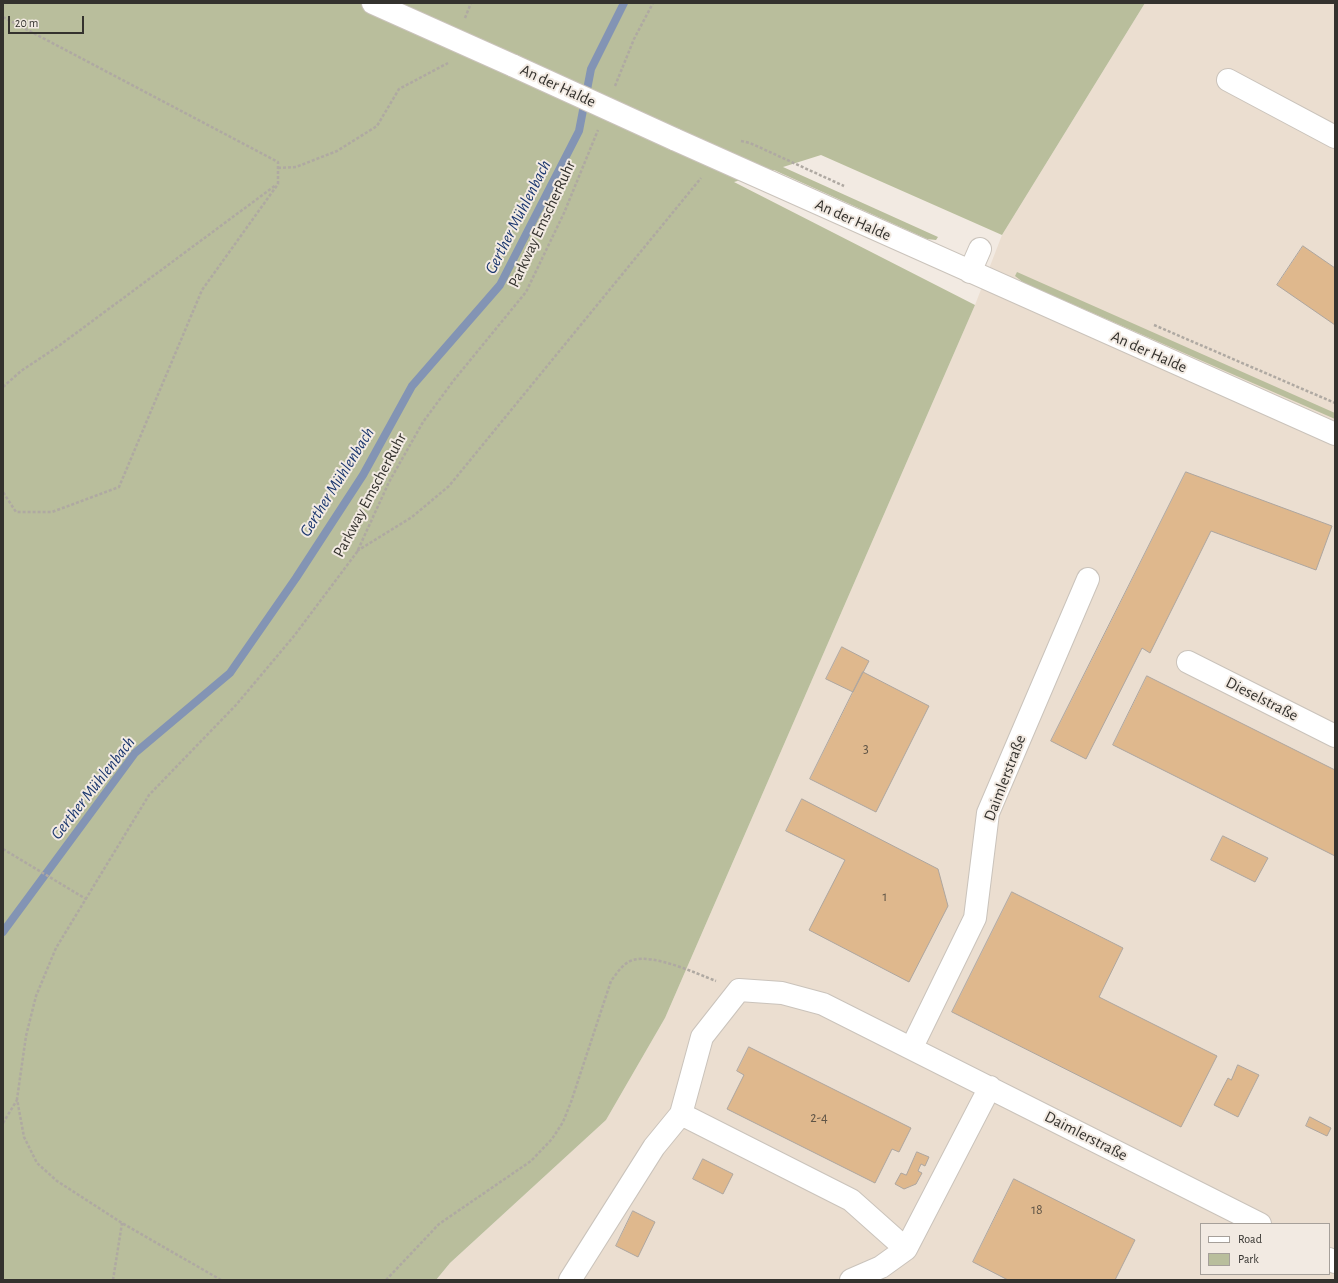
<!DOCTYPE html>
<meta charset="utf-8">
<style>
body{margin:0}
#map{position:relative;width:1338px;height:1283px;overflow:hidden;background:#f2eae2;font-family:"Alegreya Sans",sans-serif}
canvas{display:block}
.frame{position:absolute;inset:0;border:4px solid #34322e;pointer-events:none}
.legend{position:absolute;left:1200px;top:1223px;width:130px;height:52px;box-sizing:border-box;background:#f2eae2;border:1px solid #a6a09a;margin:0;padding:5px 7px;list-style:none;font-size:12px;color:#34322e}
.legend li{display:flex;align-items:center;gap:8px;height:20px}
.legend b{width:20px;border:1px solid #a6a09a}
.scale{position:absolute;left:8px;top:16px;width:76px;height:18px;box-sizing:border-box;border:2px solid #34322e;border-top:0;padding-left:5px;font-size:12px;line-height:14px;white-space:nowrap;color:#34322e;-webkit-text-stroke:3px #f2eae2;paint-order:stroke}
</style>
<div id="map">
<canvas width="1338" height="1283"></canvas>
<div class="frame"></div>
<ul class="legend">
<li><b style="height:5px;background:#fff"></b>Road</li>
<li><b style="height:11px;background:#b9be9c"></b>Park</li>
</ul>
<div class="scale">20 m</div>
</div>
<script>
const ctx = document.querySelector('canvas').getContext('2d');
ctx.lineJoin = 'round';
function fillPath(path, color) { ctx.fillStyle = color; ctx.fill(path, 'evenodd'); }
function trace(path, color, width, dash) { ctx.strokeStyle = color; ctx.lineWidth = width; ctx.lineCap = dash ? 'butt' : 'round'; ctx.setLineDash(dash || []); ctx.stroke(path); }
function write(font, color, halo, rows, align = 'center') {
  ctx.font = font + ' "Alegreya Sans",sans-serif'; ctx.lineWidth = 4; ctx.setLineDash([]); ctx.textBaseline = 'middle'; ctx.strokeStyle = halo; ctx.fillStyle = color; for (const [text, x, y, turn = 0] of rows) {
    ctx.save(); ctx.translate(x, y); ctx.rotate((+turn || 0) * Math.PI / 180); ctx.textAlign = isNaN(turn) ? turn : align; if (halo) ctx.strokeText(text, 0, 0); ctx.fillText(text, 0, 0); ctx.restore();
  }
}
fillPath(new Path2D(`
 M1145,3H1335V1280H436L450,1263L606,1120L665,1018L975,305L1002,235ZM1201,1224H1329V1274H1201Z`), '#ebded0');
fillPath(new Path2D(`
 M3,3H1145L1002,235L821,155L783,167L938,237L936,240L927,239L774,170L734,182L975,305L665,1018L606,1120L450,1263L436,1280H3Z
 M1017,272L1335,413V419L1024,283L1015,276Z`), '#b9be9c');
trace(new Path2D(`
 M3,932L135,753L230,673L296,578L363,475L412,386L500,285L579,131L591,69L624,3`), '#8394b4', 8);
const building = new Path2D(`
 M1303,246L1335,268V325L1277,285Z
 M1186,472L1332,526L1316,570L1211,531L1150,653L1142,648L1086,759L1051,741Z
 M842,647L869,661L853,692L826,679Z
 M863,672L929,706L876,812L810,779Z
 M1147,676L1335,770V856L1113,745Z
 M802,799L938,869L948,906L909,982L809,930L845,860L786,831Z
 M1223,836L1268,858L1255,882L1211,860Z
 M1012,892L1123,948L1099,997L1217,1056L1181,1127L952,1012Z
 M749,1047L911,1128L899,1152L892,1149L875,1183L727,1109L744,1075L737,1071Z
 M1238,1065L1259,1075L1238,1117L1214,1105L1228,1078L1231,1080Z
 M1310,1117L1331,1128L1327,1136L1306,1126Z
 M917,1152L929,1157L925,1166L921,1164L918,1171L922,1173L916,1184L904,1189L895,1184L901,1173L906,1175Z
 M703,1159L733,1174L723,1194L693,1179Z
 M1014,1179L1135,1240L1115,1280H1008L973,1262Z
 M633,1211L655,1222L638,1257L616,1246Z`);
fillPath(building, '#dfb88d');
trace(building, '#aea69f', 1);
const minor = new Path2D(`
 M373,3L514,66
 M1228,80L1335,137
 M674,139L1335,434
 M970,272L980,249
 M1188,662L1335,736
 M912,1047L975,918L988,813L1088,579
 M681,1114L851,1200L906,1249
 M1329,1259L1335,1262
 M570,1280L654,1147L681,1114L702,1037L739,990L782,993L823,1004L1260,1224
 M851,1280L881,1267L906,1249L990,1087`);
trace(minor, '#cac3bb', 24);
trace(new Path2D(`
 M3,17L278,162V184L202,290L119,487L52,512H16L3,492
 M465,18L471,3
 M615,86L634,39L653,3
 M741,141L750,143L844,186
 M278,168L296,167L337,151L377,126L399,89L448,63
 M1154,325L1335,403
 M3,387L21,371L60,345L276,185
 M357,551L412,517L449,486L701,178
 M3,849L86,899
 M3,1123L17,1100
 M113,1280L122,1223
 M221,1280L122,1223L57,1181L37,1163L24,1137L17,1099L26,1036L36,996L56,948L149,795L236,705L294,636L357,552L389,482L423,422L454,380L526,292L564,213L598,130
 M386,1280L439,1224L531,1161L552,1139L563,1122L571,1102L611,981C617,973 623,963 633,960C655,954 695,973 716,981`), '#afa9a2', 2.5, [3, 2]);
trace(minor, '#fff', 22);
const minorBridge = new Path2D(`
 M514,66L674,139`);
trace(minorBridge, '#cac3bb', 24, []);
trace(minorBridge, '#fff', 22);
write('14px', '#5f5446', null, [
 ["3",866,749],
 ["1",885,897],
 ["2-4",819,1118],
 ["18",1037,1210]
]);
write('16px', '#34322e', '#f2eae2', [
 ["An der Halde",558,86,25],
 ["An der Halde",853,220,24],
 ["Parkway EmscherRuhr",542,224,-65],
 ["An der Halde",1149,352,24],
 ["Parkway EmscherRuhr",370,495,-62],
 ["Dieselstraße",1262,699,27],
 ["Daimlerstraße",1005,778,-69],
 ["Daimlerstraße",1086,1136,27]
]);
write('italic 17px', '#1b376f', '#f2eae2', [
 ["Gerther Mühlenbach",518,217,-63],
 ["Gerther Mühlenbach",337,482,-58],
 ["Gerther Mühlenbach",93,788,-52]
]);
</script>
